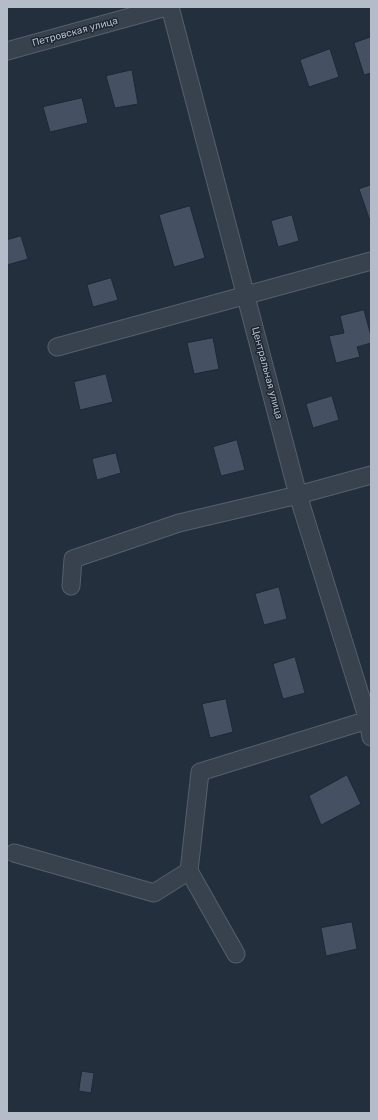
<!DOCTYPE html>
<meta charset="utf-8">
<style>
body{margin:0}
#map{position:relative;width:378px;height:1120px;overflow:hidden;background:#242f3e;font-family:Rubik,sans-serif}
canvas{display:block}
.frame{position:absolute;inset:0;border:8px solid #b4bcc9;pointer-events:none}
</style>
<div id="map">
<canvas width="378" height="1120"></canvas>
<div class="frame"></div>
</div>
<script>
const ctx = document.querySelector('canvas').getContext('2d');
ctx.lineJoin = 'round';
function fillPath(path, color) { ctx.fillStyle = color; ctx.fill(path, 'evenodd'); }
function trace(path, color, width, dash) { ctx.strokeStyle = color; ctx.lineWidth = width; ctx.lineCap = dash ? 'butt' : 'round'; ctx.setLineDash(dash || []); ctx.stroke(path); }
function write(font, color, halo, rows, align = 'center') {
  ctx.font = font + ' Rubik,sans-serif'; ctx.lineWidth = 3; ctx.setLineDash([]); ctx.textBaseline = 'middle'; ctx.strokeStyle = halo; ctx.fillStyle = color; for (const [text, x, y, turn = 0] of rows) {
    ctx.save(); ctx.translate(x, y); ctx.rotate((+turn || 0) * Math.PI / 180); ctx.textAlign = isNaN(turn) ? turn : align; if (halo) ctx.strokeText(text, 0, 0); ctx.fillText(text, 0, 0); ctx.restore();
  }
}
const building = new Path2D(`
 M371,37V73L364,75L354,43Z
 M330,49L339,77L309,87L300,60Z
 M132,70L138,104L115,108L106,76Z
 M82,98L88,123L50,132L43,107Z
 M371,185V221H370L359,189Z
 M190,206L205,258L174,267L159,215Z
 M292,215L299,241L278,247L271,221Z
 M21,236L28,259L7,265V240Z
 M111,278L118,300L93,307L87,285Z
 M364,310L371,336V343L357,347L360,357L336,363L329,336L344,333L340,316Z
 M213,338L219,369L194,374L187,343Z
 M106,374L113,402L80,410L74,382Z
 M332,396L339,420L313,428L306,404Z
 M237,440L245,470L221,476L213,447Z
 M116,453L121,473L97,480L92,459Z
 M279,587L287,619L264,625L255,594Z
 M295,657L305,693L283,699L273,664Z
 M226,699L233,732L210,738L202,704Z
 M347,775L361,804L321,825L309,796Z
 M352,922L357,949L326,956L321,928Z
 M82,1071L94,1073L91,1093L79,1091Z`);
fillPath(building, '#455162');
trace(building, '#1f2835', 1);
const minor = new Path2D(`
 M170,7L298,495L368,720L371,737
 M7,51L166,7
 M57,347L371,261
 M71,586L73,559L179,523L298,495L371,475
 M14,853L154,893L189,871L200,772L371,719
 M189,871L236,954`);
trace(minor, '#565f6c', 19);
trace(minor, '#38414e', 17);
write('10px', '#b4bcc9', '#1d2633', [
 ["Петровская улица",75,32,-15],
 ["Центральная улица",267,373,75]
]);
</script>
